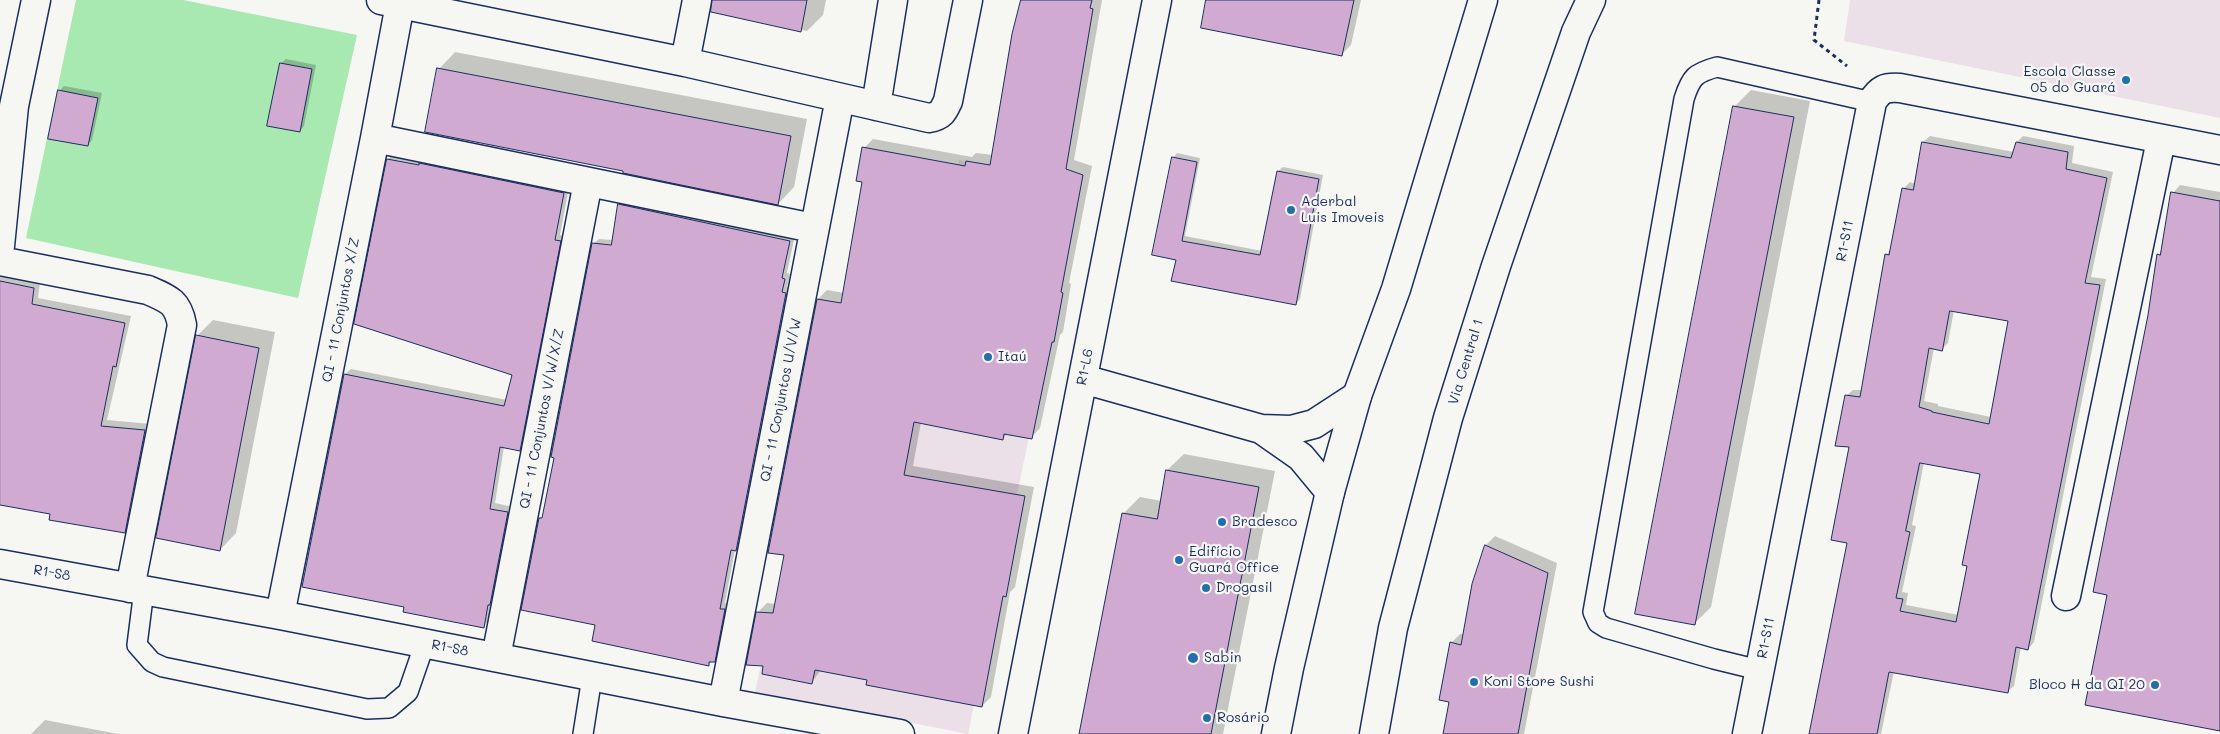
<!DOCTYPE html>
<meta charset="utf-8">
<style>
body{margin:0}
canvas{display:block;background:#f6f6f2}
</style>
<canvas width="2220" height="734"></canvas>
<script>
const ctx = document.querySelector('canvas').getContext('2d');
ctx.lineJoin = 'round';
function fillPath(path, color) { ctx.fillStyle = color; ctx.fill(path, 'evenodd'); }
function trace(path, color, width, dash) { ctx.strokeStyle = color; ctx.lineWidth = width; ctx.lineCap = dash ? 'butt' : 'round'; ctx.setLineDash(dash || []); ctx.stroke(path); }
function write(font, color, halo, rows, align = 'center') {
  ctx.font = font + ' Mali,sans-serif'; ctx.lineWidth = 4.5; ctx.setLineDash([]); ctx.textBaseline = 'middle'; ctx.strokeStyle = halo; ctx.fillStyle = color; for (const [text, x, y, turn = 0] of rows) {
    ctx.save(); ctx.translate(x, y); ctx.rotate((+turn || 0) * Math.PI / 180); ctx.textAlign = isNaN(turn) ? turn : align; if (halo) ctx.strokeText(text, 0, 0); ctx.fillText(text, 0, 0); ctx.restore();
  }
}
fillPath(new Path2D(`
 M1850,0H2220V118L1844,41Z
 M959,160L1080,187L968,734L755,692L779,581L871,601Z`), '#ebdfe8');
fillPath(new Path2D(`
 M76,0H183L357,35L298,298L26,238Z`), '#a8e8b1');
fillPath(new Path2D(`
 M748,0H826L823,15L807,31L745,18Z
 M1022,0H1102L1074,160L1092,166L1069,283L1071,284L1063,332L1060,335L1040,428L1031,438L1008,433L1002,439L921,422L913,466L1034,487L1015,587L1010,592L991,697L982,706L821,670L812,682L758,612L767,603L776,604L786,553L818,299L827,290L844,293L864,181V148L873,139L972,157L976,153L993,155Z
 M1207,0H1361L1351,45L1342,54Z
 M455,52L807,119L794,187L778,204L625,170L439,69Z
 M286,59L316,65L304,126L300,131L281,63Z
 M64,86L102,93L92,140L88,145L59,91Z
 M1751,90L1810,101L1711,607L1695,623L1734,107Z
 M1930,136L2014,152L2017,142L2023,136L2074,146L2072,163L2113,172L2091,277L2106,279L2034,642L2028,649L2021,647L2014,686L2007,692L1894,671L1881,734H1811L1848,542L1851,446L1846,396L1853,390H1862L1887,254L1891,250L1903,189L1910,182L1916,184L1923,142ZM1954,310L2010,321L1991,417L1938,406V404L1924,401L1934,348L1942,349L1948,343ZM1924,462L1982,473L1959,615L1906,605L1908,593L1902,592L1916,526L1912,525Z
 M1177,153L1200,158L1185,236L1262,251L1278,171L1283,167L1323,175L1300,299L1296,304L1177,259L1173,158Z
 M394,154L569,187L560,235L566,236L525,444L520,450L504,447L495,503L513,507L495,598L493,601L489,621L483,626L405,606L345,374L351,369L507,400L514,374L388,159Z
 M2180,185L2220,192V730L2108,594L2159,255L2161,252L2173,193Z
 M624,199L795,235L787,273L790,274L787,287L791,288L742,544L735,549L725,603L730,604L720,655L708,665L597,624L540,518L544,515L593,244L599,239L613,240L619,204Z
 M0,274L40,282L38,298L131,316L107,420L151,424L131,525L124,532L0,500Z
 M213,320L275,332L236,533L220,550L197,336Z
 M1184,454L1275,471L1223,734H1081L1124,513L1140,497L1162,501L1167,470Z
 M1495,536L1557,563L1524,734H1443L1451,701V643L1460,634H1464L1473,584L1486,545Z
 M45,720L118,734H31Z`), '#0003');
const building = new Path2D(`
 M712,0H807L801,32L711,12Z
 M1021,0H1092L1090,8L1093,9L1066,169L1083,175L1061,292L1063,293L1054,342H1052L1032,439L1004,434L1003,440L914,422L904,475L1025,496L1006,597L1003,596L982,707L866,685L867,680L815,670L812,684L762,674L763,666L746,665L756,612L773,613L784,555L768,553L817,299L841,303L862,182L856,181L862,147L965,166L966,161L990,165L1012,34Z
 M1206,0H1354L1342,56L1201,28Z
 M280,63L312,69L300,132L267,126Z
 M437,68L791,136L778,205L623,173V171L425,132Z
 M58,90L98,98L88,146L48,139Z
 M1733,106L1794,117L1695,625L1635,614Z
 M1922,142L2011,158L2016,142L2068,152L2066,169L2107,178L2085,283L2100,285L2028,650L2016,647L2008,693L1889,672L1877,734H1809L1847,543L1831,540L1849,447L1835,446L1845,395L1860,397L1885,254L1889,255L1902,188L1913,190ZM1950,311L2008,321L1989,424L1932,412V411L1919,407L1929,348L1942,351ZM1920,463L1980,474L1962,565L1967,566L1956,622L1900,611L1903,599L1896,598L1910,532L1906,531Z
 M1172,157L1197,162L1182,241L1260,255L1277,171L1319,179L1296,305L1171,281L1176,260L1152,255Z
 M387,159L419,165V163L564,193L555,240L561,241L520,451L500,447L490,509L508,512L490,605H488L484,628L403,612L404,607L302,587L344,374L504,406L512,375L354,324Z
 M2171,192L2220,201V731L2085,705L2107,595L2093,592L2148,315L2157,254L2160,255Z
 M618,204L790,241L782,278L785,279L782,292L786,293L736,551L731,550L720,609H725L715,662H709V666L592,641L595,625L521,610L539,518H542L554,458L551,457L592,243L611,245Z
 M0,281L34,288L32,304L125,323L116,367L113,366L101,426L145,430L125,533L49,520L50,514L0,505Z
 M196,335L259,348L220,551L156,538Z
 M1166,470L1259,487L1211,734H1079L1122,513L1157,519Z
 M1485,545L1548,573L1518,734H1443L1449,702L1439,700L1450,642L1461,645L1472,584Z`);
fillPath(building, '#d1aad2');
trace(building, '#1b2f5e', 1);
const service = new Path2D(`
 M144,590L137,645L152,662L163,667L367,709L389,708L408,692L425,643
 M1759,670L1714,659L1606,628L1598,623L1593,612L1684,99C1691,77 1695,73 1717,67L1872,102
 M583,734L592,677`);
const minor = new Path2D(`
 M381,0L685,62L929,118C941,116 943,112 948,101L968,0
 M685,62L697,0
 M876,106L893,0
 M375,138L813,228
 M0,246L14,106L36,0
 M0,261L148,290C169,299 178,302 182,325L130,588
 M1083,379L1261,429L1291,430L1314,424L1357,396
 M1261,429L1301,457L1330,492
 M0,564L280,615L723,702L900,734
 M2066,596L2161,140
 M280,615L375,138L400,4
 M496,657L588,182
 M723,702L840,98
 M1013,734L1157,0
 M1747,734L1872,102C1880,89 1885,87 1900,88L2220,150`);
const secondary = new Path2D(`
 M1276,734L1289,668L1330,492L1357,396L1396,289L1483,0
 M1374,734L1393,628L1448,418L1496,266L1576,32L1591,0`);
trace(service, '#1b2f5e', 22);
trace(minor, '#1b2f5e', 31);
trace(secondary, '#1b2f5e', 31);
trace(new Path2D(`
 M1819,0L1814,40L1847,66`), '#1b2f5e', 3, [4, 4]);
trace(service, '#f6f6f2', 19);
trace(minor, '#f6f6f2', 28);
trace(secondary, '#f6f6f2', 28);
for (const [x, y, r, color] of [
 [2126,80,5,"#1f6fb2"],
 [1291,210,5,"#1f6fb2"],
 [988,357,5,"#1f6fb2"],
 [1222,522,5,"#1f6fb2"],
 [1179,560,5,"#1f6fb2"],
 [1206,588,5,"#1f6fb2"],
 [1193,658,6,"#1f6fb2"],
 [1474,682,5,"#1f6fb2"],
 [2155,685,5,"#1f6fb2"],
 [1207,718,5,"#1f6fb2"]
]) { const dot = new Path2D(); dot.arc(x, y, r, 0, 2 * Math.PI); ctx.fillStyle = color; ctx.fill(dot); trace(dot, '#f6f6f2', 2); }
write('14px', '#1b2f5e', '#f6f6f2', [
 ["Escola Classe",2116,72,"right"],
 ["05 do Guará",2116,88,"right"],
 ["Aderbal",1301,202],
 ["Luis Imoveis",1301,218],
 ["Itaú",998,357],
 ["Bradesco",1232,522],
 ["Edifício",1189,552],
 ["Guará Office",1189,568],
 ["Drogasil",1216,588],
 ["Sabin",1204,658],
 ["Koni Store Sushi",1484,682],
 ["Bloco H da QI 20",2145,685,"right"],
 ["Rosário",1217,718]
], 'left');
write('14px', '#1b2f5e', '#f6f6f2', [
 ["R1-S11",1845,241,-79],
 ["QI - 11 Conjuntos X/Z",341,310,-79],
 ["Via Central 1",1466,362,-73],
 ["R1-L6",1085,367,-79],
 ["QI - 11 Conjuntos U/V/W",781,400,-79],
 ["QI - 11 Conjuntos V/W/X/Z",542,419,-79],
 ["R1-S8",52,573,10],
 ["R1-S11",1766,638,-79],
 ["R1-S8",450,648,11]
]);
</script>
